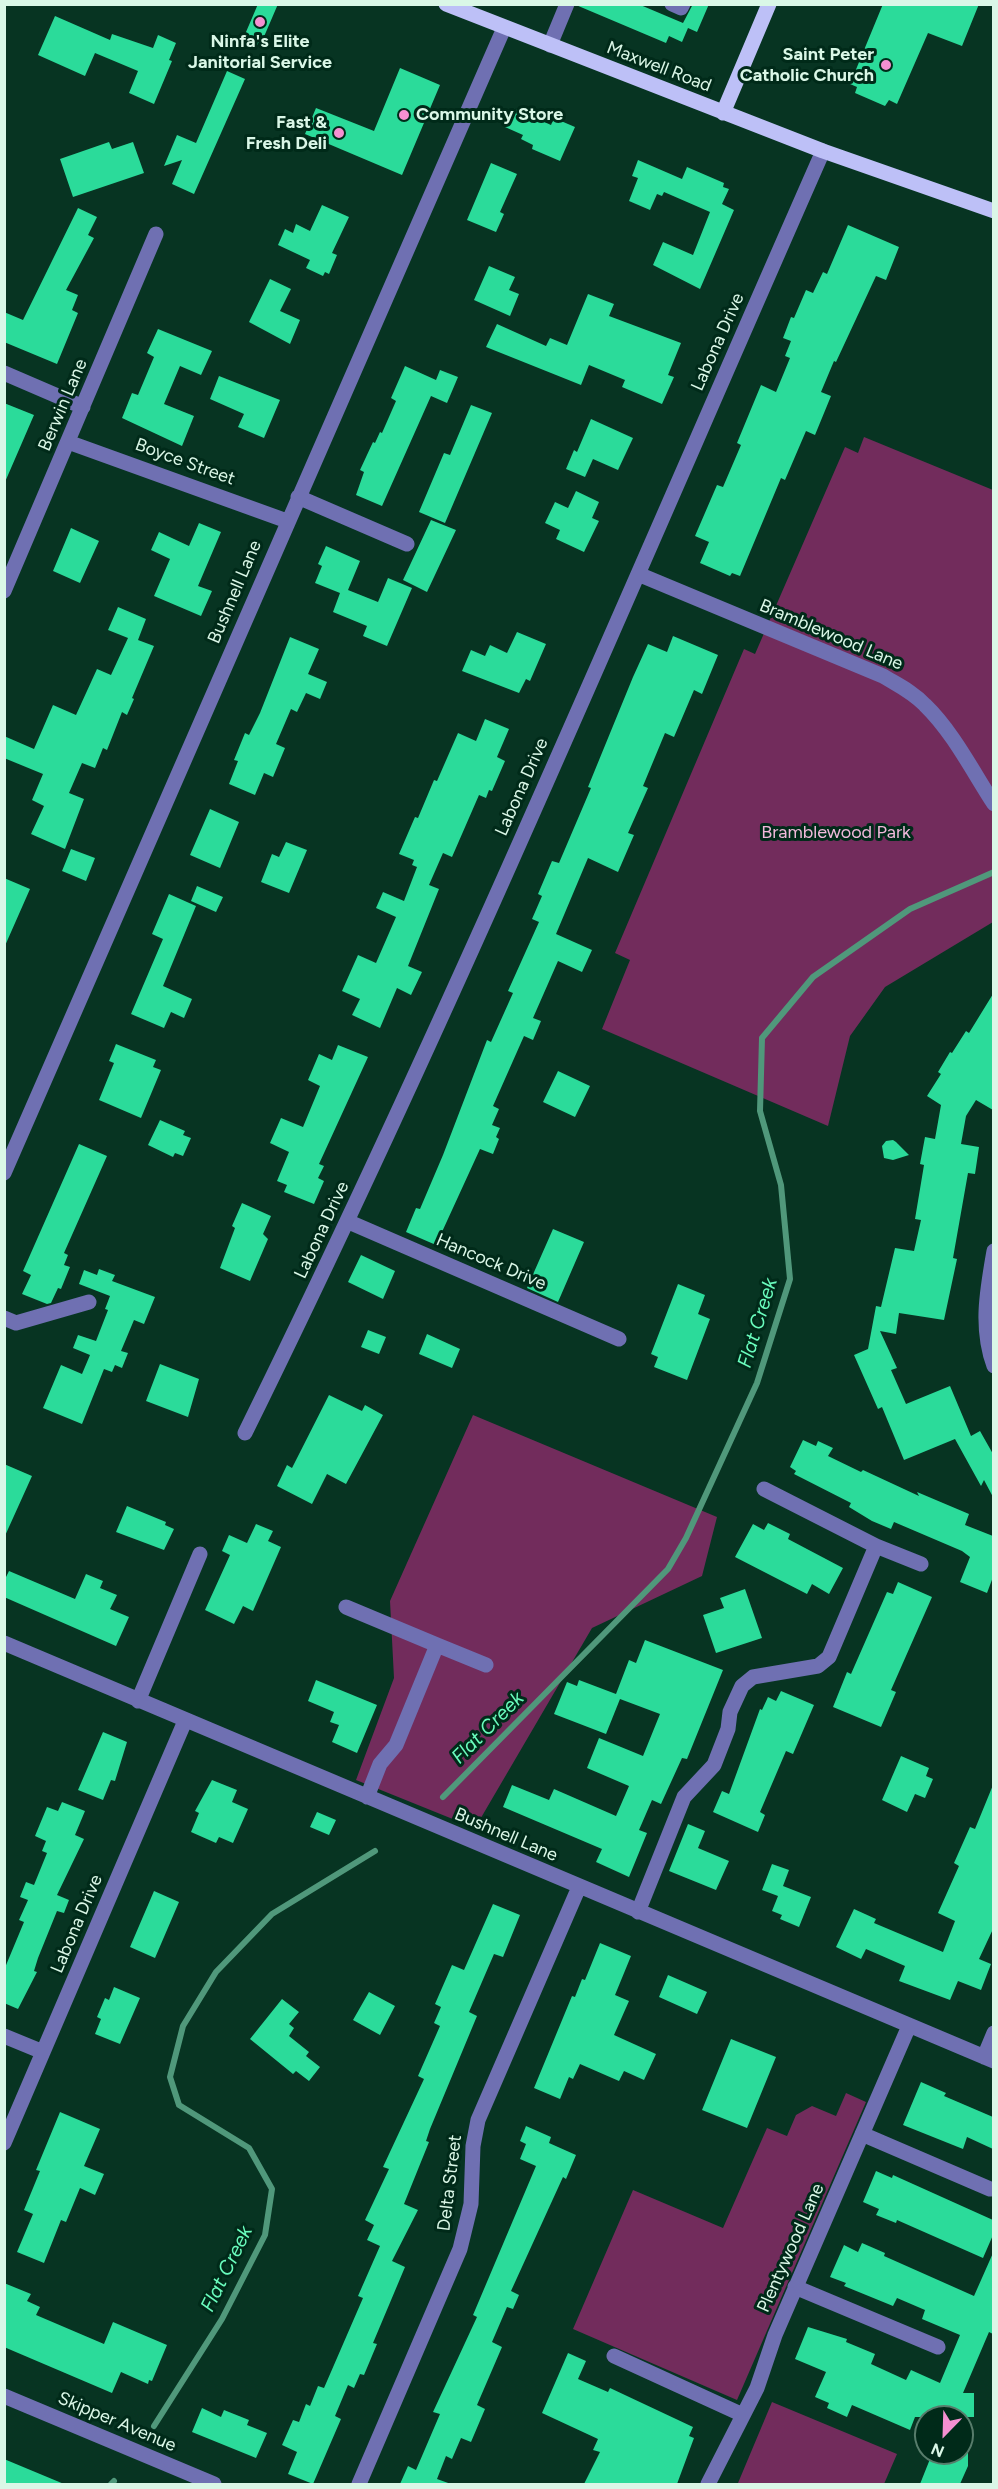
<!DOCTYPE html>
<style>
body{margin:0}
#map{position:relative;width:998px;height:2489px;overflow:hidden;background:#073422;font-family:Figtree,sans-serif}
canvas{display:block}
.frame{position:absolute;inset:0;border:6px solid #daf7e7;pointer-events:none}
.north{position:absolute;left:914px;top:2405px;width:60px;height:60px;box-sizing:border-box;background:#002a19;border:2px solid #577c6b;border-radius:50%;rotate:203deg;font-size:16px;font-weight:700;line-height:24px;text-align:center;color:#daf7e7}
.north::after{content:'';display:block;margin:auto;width:21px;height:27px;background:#f590d1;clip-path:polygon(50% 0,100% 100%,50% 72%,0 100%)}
</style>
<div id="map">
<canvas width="998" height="2489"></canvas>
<div class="frame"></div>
<div class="north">N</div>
</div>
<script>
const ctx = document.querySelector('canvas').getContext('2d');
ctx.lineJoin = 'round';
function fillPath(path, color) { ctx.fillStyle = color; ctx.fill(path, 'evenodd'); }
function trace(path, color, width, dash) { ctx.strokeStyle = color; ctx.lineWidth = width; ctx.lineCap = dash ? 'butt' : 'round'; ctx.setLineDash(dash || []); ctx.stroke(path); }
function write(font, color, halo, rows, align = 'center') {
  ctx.font = font + ' Figtree,sans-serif'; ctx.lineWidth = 6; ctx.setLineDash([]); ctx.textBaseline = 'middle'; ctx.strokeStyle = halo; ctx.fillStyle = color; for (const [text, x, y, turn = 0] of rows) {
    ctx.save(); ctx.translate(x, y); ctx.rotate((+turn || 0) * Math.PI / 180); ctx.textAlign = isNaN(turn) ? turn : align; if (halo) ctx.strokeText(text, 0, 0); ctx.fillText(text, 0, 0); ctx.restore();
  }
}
fillPath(new Path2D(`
 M864,437L993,490V922L885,987L850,1036L828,1126L602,1029L630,960L615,953L744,649L755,654L845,447L858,453Z
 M473,1415L717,1517L702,1576L592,1628L475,1828L356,1780L394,1678L390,1601Z
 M846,2093L866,2102L737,2400L573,2329L633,2190L723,2228L767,2128L787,2136L796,2115L812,2106L836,2116Z
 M772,2402L897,2454L884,2484L738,2483Z`), '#722c5c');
trace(new Path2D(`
 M443,1797L668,1569L686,1538L757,1383L790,1279L781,1185L760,1111L762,1038L813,977L910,909L994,872
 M154,2426L222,2319L265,2235L272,2189L249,2148L179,2105L170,2077L183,2026L216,1972L272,1914L375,1851
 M111,2484L114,2481`), '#50987b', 6);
fillPath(new Path2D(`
 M258,4H278L260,46L243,39Z
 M638,4L683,23L693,4H709L697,32L688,28L682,42L669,36L666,43L576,5Z
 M883,4H979L962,46L928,33L897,104L889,100L885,106L855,93L857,87L850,84Z
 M55,16L110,40L112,34L153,48L158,35L176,43L169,60L172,61L154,104L129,93L138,71L95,53L85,76L38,55Z
 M400,68L440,85L402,175L305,134L316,108L374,131Z
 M227,71L245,79L194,194L172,184L182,160L164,166L177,135L196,143Z
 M513,108L551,125L554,118L575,127L560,161L532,149L533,145L521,139L523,135L505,127Z
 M109,142L112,149L133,142L144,173L73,197L60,159Z
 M638,160L682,179L687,167L724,183L723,187L729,189L722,204L734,210L700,289L653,265L663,242L693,255L710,212L664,192L662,196L657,194L650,210L629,201L638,178L632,176Z
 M491,163L517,174L500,212L504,214L496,232L467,220Z
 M322,205L349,217L332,253L337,255L329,274L325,272L323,276L306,268L310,260L278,245L285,229L293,233L296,224L310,231Z
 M78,208L97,217L88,235L94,238L66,290L78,295L72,310L78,313L57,364L4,342V312L23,320Z
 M848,225L899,247L886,280L876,276L836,362L834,361L821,392L831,396L815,435L806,431L785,480L781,478L740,576L732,573L730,576L700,563L709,542L695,536L717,485L723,487L741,445L737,443L761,385L776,392L790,358L785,356L791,341L783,338L791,317L794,318L806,290L813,293L823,272L827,274Z
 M489,266L515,277L509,290L519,294L510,316L474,300Z
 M270,279L291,289L280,311L300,320L290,344L249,322Z
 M588,294L614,304L609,316L681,343L668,375L674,377L662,404L622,387L625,380L589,365L581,385L486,347L497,324L546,346L550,338L567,345Z
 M158,329L212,351L201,375L180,366L164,404L194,416L182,446L122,418L132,393L138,395L154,357L147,353Z
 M405,366L436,380L440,370L458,377L447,403L431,396L382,506L356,495L364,472L360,470L373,442L375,443L380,432L382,433L396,401L391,398Z
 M219,376L280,400L264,438L238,427L244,414L210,399Z
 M4,403L34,415L5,482H4Z
 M471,405L492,413L445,523L419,512L444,453L450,455Z
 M591,419L633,438L618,470L593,459L585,477L566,469L574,450L577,452Z
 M576,491L599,502L592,518L599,521L584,552L556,539L560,530L545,523L555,502L568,508Z
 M431,520L456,530L427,592L403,580Z
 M199,523L221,532L198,586L212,591L201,616L154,596L170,559L151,550L159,532L189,546Z
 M71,528L99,541L80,583L53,571Z
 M326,546L360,561L348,590L378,602L388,578L412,588L387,646L363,636L367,626L333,612L340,593L315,583L322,566L318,564Z
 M118,607L146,619L138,640L154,646L132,698L134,699L127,715L122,712L107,750L103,748L95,768L82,763L69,793L84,799L65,849L31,834L44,806L32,800L43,774L4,758V736L34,749L53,705L76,715L97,669L111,675L128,638L108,630Z
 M517,632L546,644L530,681L526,679L519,693L462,671L471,650L485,656L490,645L507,653Z
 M673,636L718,655L702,694L694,690L674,737L665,733L643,786L648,788L628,833L634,835L618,872L588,858L556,934L592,950L582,972L558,961L533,1018L541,1021L533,1040L524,1036L493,1106L499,1109L492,1125L500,1128L496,1137L499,1139L493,1154L480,1149L436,1245L406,1232L416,1208L420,1209L443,1155L487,1040L491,1042L513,993L508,991L539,922L532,919L542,896L538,894L552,861L559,863L591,788L588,787L633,677L648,644L667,652Z
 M290,637L319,649L308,674L327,682L320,699L306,693L297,712L291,709L276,744L285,748L273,777L264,773L255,795L229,784L238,761L234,760L245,733L249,735L260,713Z
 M485,719L509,729L497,757L505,761L492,791L489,790L486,798L479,795L452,857L443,853L429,885L439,889L408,966L422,972L411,995L397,988L380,1028L352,1015L360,999L342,991L358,955L376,963L396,917L376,908L383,892L404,901L417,867L412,865L414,860L399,854L415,817L418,818L434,780L437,781L458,733L476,741Z
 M210,809L239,822L220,868L190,855Z
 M286,842L307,850L289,893L261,882L272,854L279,857Z
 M71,849L95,858L86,881L62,871Z
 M4,878L30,889L4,948Z
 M197,886L223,897L216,912L191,901Z
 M169,894L196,906L163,986L192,999L184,1018L171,1012L164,1028L131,1014L163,939L152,934Z
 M993,994V1110L976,1100L966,1116L961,1144L979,1147L975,1174L968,1173L953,1258L957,1259L944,1320L899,1313L896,1334L880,1331L897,1368L891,1370L906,1404L950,1386L971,1436L980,1431L993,1454V1497L984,1480L981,1486L955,1439L904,1460L882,1407L878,1409L854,1355L868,1349L876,1306L881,1307L895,1248L914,1251L921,1220L915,1219L924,1165L920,1164L925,1137L935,1139L941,1105L927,1096L941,1074L938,1072L950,1052L952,1053L966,1031L969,1033Z
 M116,1044L156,1060L153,1067L161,1070L141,1118L99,1100L114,1063L109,1061Z
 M338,1045L368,1057L319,1164L324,1166L318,1178L324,1181L314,1204L284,1192L287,1185L277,1181L289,1152L270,1143L281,1118L303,1127L320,1086L308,1080L319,1054L332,1060Z
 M558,1071L590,1086L575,1117L543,1102Z
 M160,1120L185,1131L183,1135L191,1138L183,1156L175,1153L173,1157L148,1145Z
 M893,1140L896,1142L909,1155L893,1160L884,1158L882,1146L886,1141Z
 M79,1144L107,1156L64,1253L68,1255L64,1265L70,1267L61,1289L58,1288L51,1303L47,1304L22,1294L31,1275L23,1271Z
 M242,1203L271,1216L263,1234L268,1239L250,1281L220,1268L235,1228L232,1226Z
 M553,1229L584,1242L558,1302L527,1288Z
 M361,1255L395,1271L383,1299L348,1282Z
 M99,1269L115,1275L112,1281L155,1297L144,1324L134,1320L121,1351L128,1353L122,1368L115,1365L112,1372L104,1369L82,1424L43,1408L61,1365L82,1374L90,1355L73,1348L78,1335L96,1341L108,1310L105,1309L110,1296L79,1284L84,1270L97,1275Z
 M678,1284L705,1295L698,1314L710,1319L687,1380L654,1367L658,1357L651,1354Z
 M368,1330L386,1337L379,1354L361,1347Z
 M427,1334L460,1349L452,1368L419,1354Z
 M160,1364L199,1379L188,1417L146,1401Z
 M329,1395L362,1411L365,1405L383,1415L346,1484L327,1474L312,1504L277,1486L287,1465L292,1468Z
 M803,1440L816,1446L818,1441L833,1448L828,1456L861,1472L863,1470L919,1496L917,1492L969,1514L965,1525L993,1536V1577L987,1593L960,1582L970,1557L962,1551L894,1522L891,1529L872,1521L849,1507L851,1503L794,1474L796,1471L790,1467Z
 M4,1464L32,1476L4,1538Z
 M127,1506L166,1522L165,1525L174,1529L164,1550L116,1532Z
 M768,1523L790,1534L788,1539L843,1568L829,1594L812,1584L807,1594L735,1557L753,1524L764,1530Z
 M256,1524L273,1531L268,1541L281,1547L253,1611L243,1606L234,1624L205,1610L230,1555L222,1551L229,1535L247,1543Z
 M9,1571L75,1599L86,1574L103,1581L100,1588L117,1595L110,1609L129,1617L116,1646L4,1597V1581Z
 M898,1582L932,1597L891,1690L896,1692L881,1727L833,1707L847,1672L851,1674L887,1592L893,1594Z
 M745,1589L762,1638L716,1653L703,1615L724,1608L720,1598Z
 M645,1640L723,1670L687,1759L682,1758L661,1804L652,1800L639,1830L647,1833L629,1877L596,1862L602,1849L503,1807L512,1785L549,1800L554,1789L616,1816L629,1786L587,1768L599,1738L643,1756L660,1714L620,1699L606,1734L554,1714L567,1682L577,1686L579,1680L616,1694L629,1660L636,1663Z
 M316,1680L377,1705L357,1753L332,1742L339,1725L330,1722L334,1712L308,1701Z
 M781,1691L814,1705L793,1754L786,1751L760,1812L765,1815L758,1832L713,1812L722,1791L729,1794L760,1709L762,1710L768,1697L776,1701Z
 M103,1732L127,1742L115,1781L111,1780L103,1800L78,1790Z
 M901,1756L929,1768L926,1776L933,1779L925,1798L915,1794L907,1812L882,1800Z
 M212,1780L237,1790L232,1802L248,1809L233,1843L219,1837L216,1843L191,1832L199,1813L195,1811Z
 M993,1785V1929L979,1959L991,1964L981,1990L958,1981L950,2000L899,1981L905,1966L866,1949L861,1959L836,1947L854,1909L876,1919L874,1923L943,1952L955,1921L938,1913L959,1866L954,1863L970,1827L975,1829Z
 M62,1802L85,1811L75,1835L84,1839L57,1895L69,1900L64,1913L57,1911L38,1958L34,1971L37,1972L18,2009L4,2003V1970L24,1922L19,1920L28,1900L20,1897L26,1882L34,1885L47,1853L42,1851L46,1841L35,1836L47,1807L58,1811Z
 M317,1812L336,1820L329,1835L310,1827Z
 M688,1824L705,1831L698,1848L729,1861L716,1890L669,1871Z
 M772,1864L789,1870L783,1886L811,1897L799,1927L780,1919L782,1915L772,1911L778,1896L762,1890Z
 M154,1891L179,1902L155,1958L130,1947Z
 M493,1904L520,1915L503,1957L494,1954L469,2012L477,2016L430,2129L426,2141L429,2142L404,2204L418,2210L392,2261L405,2267L373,2343L377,2344L364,2375L360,2374L354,2388L348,2385L335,2416L341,2419L313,2484L288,2474L297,2452L282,2445L293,2420L299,2422L306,2404L310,2406L318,2386L324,2388L363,2298L358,2296L380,2246L367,2240L374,2225L365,2220L389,2169L383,2167L424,2079L418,2076L440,2026L434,2023L441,2007L435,2004L452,1965L464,1970Z
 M600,1943L631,1956L615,1995L629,2001L614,2035L656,2054L644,2080L624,2071L619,2081L580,2064L573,2079L569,2077L560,2099L534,2088L572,1996L575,1997L582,1979L585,1980Z
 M668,1975L707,1992L697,2014L659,1997Z
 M114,1987L140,1998L120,2044L95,2034L101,2019L97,2017L105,1998L109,2000Z
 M369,1992L395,2006L380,2035L353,2020Z
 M282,1999L299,2012L289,2024L294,2028L289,2036L309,2052L306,2056L320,2067L309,2081L296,2071L293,2074L250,2039Z
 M731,2039L776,2057L747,2128L702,2110Z
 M921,2082L946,2093L944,2096L993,2117V2149L967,2137L963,2149L903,2125Z
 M60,2112L100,2129L84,2166L104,2174L95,2195L80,2188L66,2222L61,2220L44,2263L17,2252L33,2214L24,2210L40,2171L36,2170Z
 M526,2126L551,2137L549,2143L576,2155L566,2179L563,2177L511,2291L519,2295L513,2309L507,2307L492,2342L502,2347L477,2405L485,2409L471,2442L461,2438L452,2459L446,2456L437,2479L451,2484H400L408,2466L416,2470L440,2414L433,2412L477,2317L473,2315L536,2166L520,2159L526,2144L520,2141Z
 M876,2171L892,2178L893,2175L993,2220V2235L983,2258L897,2220L896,2223L876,2215L879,2209L863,2202Z
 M862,2243L885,2253L884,2256L974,2296L993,2253V2334L989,2332L963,2393H974V2417H915L910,2430L852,2405L847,2417L827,2408L829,2403L815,2397L826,2372L795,2359L808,2327L847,2339L846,2342L875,2354L871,2364L906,2380L911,2370L940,2383L960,2335L922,2319L925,2310L897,2298L893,2306L844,2286L846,2283L830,2277L844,2245L858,2252Z
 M4,2283L31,2294L27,2301L40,2307L36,2315L104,2344L113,2322L167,2345L152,2381L149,2380L148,2384L121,2372L112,2393L4,2347Z
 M568,2353L586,2361L578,2379L608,2392L610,2388L693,2427L689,2436L694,2438L677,2484H584L600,2452L593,2450L598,2439L542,2413Z
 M202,2408L221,2417L224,2410L249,2420L247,2425L267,2433L256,2458L192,2432Z
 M940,2453H968V2466L960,2484H920L930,2459L940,2464Z
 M4,2459L64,2484H4Z`), '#2bdb9a');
trace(new Path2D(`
 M672,4L681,8L683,4
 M550,45L567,4
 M4,373L83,407
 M68,442L287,521
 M298,497L407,544
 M638,574L883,676C898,685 913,692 925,705C953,732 973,772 994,804
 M4,591L156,234
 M4,1173L504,28
 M349,1222L619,1339
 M994,1251C987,1291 980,1328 994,1366
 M4,1318L16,1323L89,1302
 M245,1433C452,1013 634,580 823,151
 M764,1489L876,1546
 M346,1607L437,1645L396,1745L380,1764L367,1797
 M4,1643L994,2061
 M437,1645L486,1665
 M138,1701L200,1554
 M638,1912L684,1797L714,1765L728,1729L730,1712L742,1686L753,1677L818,1666L829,1657L876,1546L921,1564
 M4,2036L43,2052
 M984,2057L994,2033
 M862,2134L990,2189
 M4,2143L185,1721
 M795,2287L938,2347
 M614,2356L743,2415
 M4,2396L214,2484
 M359,2484L460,2249L471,2204L473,2146L478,2120L579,1887
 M708,2484L757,2388L775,2335L909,2026`), '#6f70b2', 15);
trace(new Path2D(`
 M446,4L823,151L994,211
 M723,113L769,4`), '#bdc0f7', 15);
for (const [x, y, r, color] of [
 [260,22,6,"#f590d1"],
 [886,65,6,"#f590d1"],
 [404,115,6,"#f590d1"],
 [339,133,6,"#f590d1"]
]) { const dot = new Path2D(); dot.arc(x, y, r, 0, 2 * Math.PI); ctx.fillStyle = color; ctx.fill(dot); trace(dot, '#002a19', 2); }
write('bold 18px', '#daf7e7', '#002a19', [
 ["Ninfa's Elite",260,42,"center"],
 ["Janitorial Service",260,63,"center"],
 ["Saint Peter",874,55],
 ["Catholic Church",874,76],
 ["Community Store",416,115,"left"],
 ["Fast &",327,123],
 ["Fresh Deli",327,144]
], 'right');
write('18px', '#daf7e7', '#002a19', [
 ["Maxwell Road",659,67,21],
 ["Labona Drive",718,342,-66],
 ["Berwin Lane",63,405,-67],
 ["Boyce Street",185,462,20],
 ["Bushnell Lane",235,592,-67],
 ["Bramblewood Lane",831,635,23],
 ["Labona Drive",522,787,-66],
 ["Labona Drive",322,1230,-65],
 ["Hancock Drive",491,1262,23],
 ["Bushnell Lane",506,1835,23],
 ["Labona Drive",77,1924,-67],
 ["Delta Street",450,2183,-83],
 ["Plentywood Lane",791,2248,-66],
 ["Skipper Avenue",117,2422,23]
]);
write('18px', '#f1b9db', '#002a19', [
 ["Bramblewood Park",836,833]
]);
write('italic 20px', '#69fcbd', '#002a19', [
 ["Flat Creek",758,1323,-73],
 ["Flat Creek",488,1728,-45],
 ["Flat Creek",227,2269,-64]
]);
</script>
